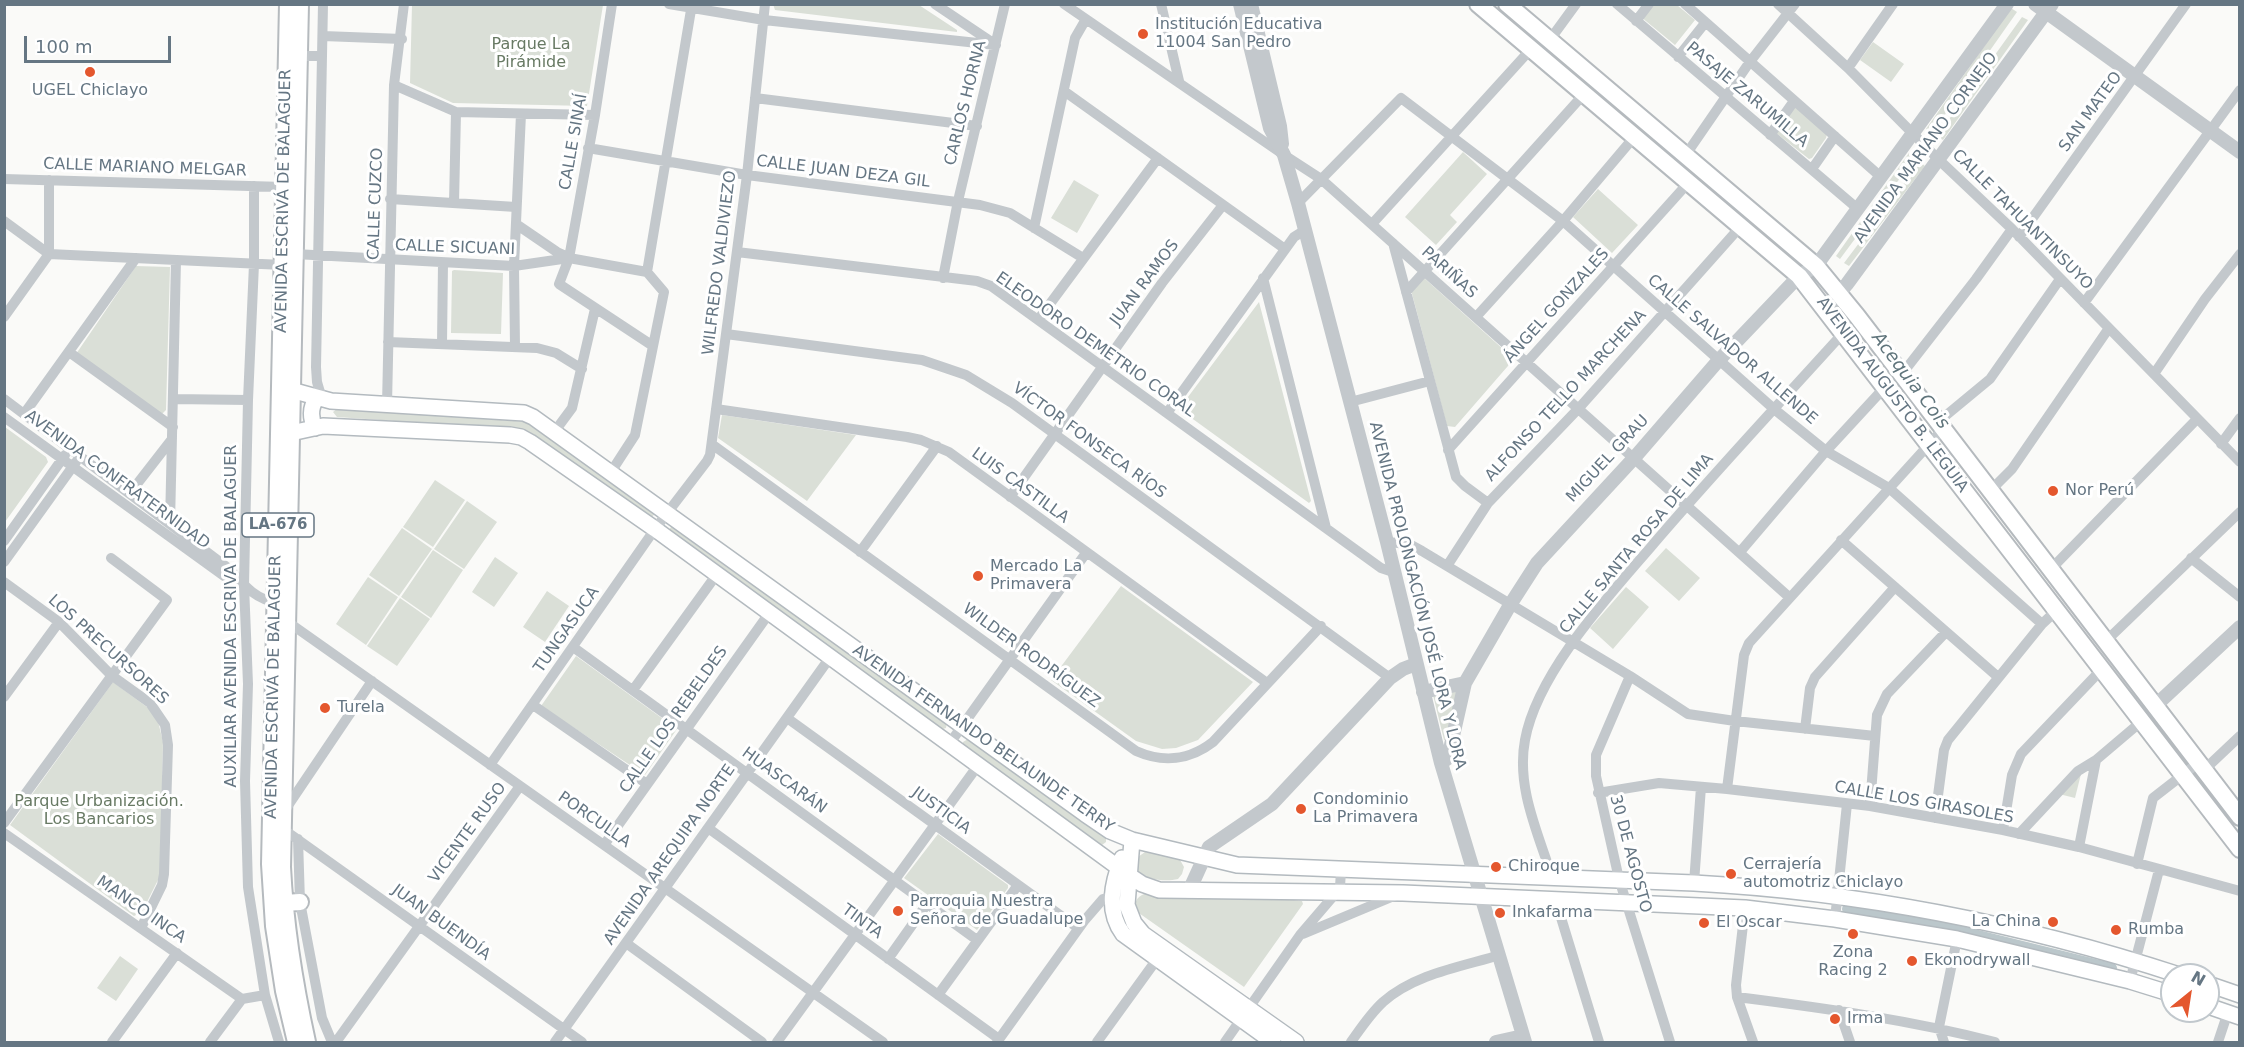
<!DOCTYPE html>
<meta charset="utf-8">
<style>
body{margin:0}
#map{position:relative;width:2244px;height:1047px;overflow:hidden;background:#fafaf8;font-family:"DejaVu Sans",sans-serif}
canvas{display:block}
.frame{position:absolute;inset:0;border:6px solid #657683;pointer-events:none}
.north{position:absolute;left:2160px;top:963px;width:60px;height:60px;box-sizing:border-box;background:#fff;border:2px solid #c1c8cd;border-radius:50%;rotate:30deg;font-size:16px;font-weight:700;line-height:24px;text-align:center;color:#657683}
.north::after{content:'';display:block;margin:auto;width:21px;height:27px;background:#e4572e;clip-path:polygon(50% 0,100% 100%,50% 72%,0 100%)}
.scale{position:absolute;left:24px;top:36px;width:147px;height:27px;box-sizing:border-box;border:3px solid #657683;border-top:0;padding-left:8px;font-size:18px;line-height:21px;white-space:nowrap;color:#657683;-webkit-text-stroke:4px #fff;paint-order:stroke}
</style>
<div id="map">
<canvas width="2244" height="1047"></canvas>
<div class="frame"></div>
<div class="north">N</div>
<div class="scale">100 m</div>
</div>
<script>
const ctx = document.querySelector('canvas').getContext('2d');
ctx.lineJoin = 'round';
function fillPath(path, color) { ctx.fillStyle = color; ctx.fill(path, 'evenodd'); }
function trace(path, color, width, dash) { ctx.strokeStyle = color; ctx.lineWidth = width; ctx.lineCap = dash ? 'butt' : 'round'; ctx.setLineDash(dash || []); ctx.stroke(path); }
function write(font, color, halo, rows, align = 'center') {
  ctx.font = font + ' "DejaVu Sans",sans-serif'; ctx.lineWidth = 6; ctx.setLineDash([]); ctx.textBaseline = 'middle'; ctx.strokeStyle = halo; ctx.fillStyle = color; for (const [text, x, y, turn = 0] of rows) {
    ctx.save(); ctx.translate(x, y); ctx.rotate((+turn || 0) * Math.PI / 180); ctx.textAlign = isNaN(turn) ? turn : align; if (halo) ctx.strokeText(text, 0, 0); ctx.fillText(text, 0, 0); ctx.restore();
  }
}
fillPath(new Path2D(`
 M773,4L919,5L957,30V32L775,10Z
 M412,5H603L587,106L453,103L410,83Z
 M1652,5H1677L1695,20L1675,45L1641,17Z
 M2011,8L2017,12L1932,133L1926,129Z
 M2022,17L2028,20L1943,140L1937,136Z
 M1873,42L1904,64L1891,82L1860,60Z
 M1795,107L1827,134L1826,138L1812,158L1809,159L1776,133Z
 M1463,152L1487,174L1450,215L1457,222L1436,245L1405,217Z
 M1909,153L1915,158L1840,259L1836,256Z
 M1920,162L1925,166L1849,266L1844,263Z
 M1074,180L1099,195L1077,233L1051,218Z
 M1598,189L1638,225L1612,253L1573,217Z
 M136,266L170,267L166,410L162,414L76,354Z
 M454,270L503,273L501,334L451,333L452,271Z
 M1423,277L1514,359L1455,427L1447,426L1411,290Z
 M1259,302L1311,501L1309,503L1179,409Z
 M338,408L528,422L655,513L653,516L649,517L525,430L337,417L333,412Z
 M722,415L856,435L807,501L718,438Z
 M5,427L46,457L48,462L5,522Z
 M435,480L465,500L433,547L403,527Z
 M467,501L497,522L464,569L434,549Z
 M674,525L947,722L946,728L943,729L670,533V528Z
 M402,528L432,549L399,596L369,575Z
 M1666,548L1700,578L1679,601L1645,571Z
 M433,550L463,570L431,618L401,597Z
 M495,557L518,573L494,607L472,592Z
 M368,577L398,597L366,645L336,624Z
 M1121,586L1253,682L1198,740L1176,748L1162,749L1136,741L1051,680Z
 M1626,587L1649,607L1613,649L1590,628Z
 M547,591L569,606L545,642L523,627Z
 M400,598L430,619L397,666L367,646Z
 M576,656L677,729L645,775L541,706Z
 M113,682L147,707L157,717L163,742L160,876L142,912L134,916L10,825Z
 M1458,690L1447,740H1444L1433,695Z
 M968,739L1106,838V842L1102,845L963,745V742Z
 M2082,770L2075,798L2059,794Z
 M938,834L1008,885V888L977,930L904,878Z
 M1145,852L1179,858L1184,867L1182,874L1178,879C1165,882 1147,880 1136,870L1138,857Z
 M1144,894L1286,899L1302,901L1303,904L1244,987L1136,911C1133,903 1137,897 1144,894Z
 M120,956L138,969L116,1001L97,988Z`), '#dadfd7');
trace(new Path2D(`
 M1596,93L1791,258L1800,269
 M1847,909L1958,930L2112,968`), '#bbc7cb', 10);
const secondary = new Path2D(`
 M282,390H291L331,401L524,413L533,417L1085,814L1110,831L1132,840L1237,865L1694,883C1859,892 2023,924 2179,975
 M315,428C310,417 310,407 317,398
 M279,434L291,433L323,426L510,435L521,437L530,442L655,529L1130,876L1142,884L1159,890L1403,893L1745,908L1835,919L1957,939L2130,981L2172,994
 M1132,840L1127,905L1134,923L1143,934L1296,1042
 M1122,858C1112,883 1106,911 1123,934L1273,1042
 M2208,984L2240,995
 M2208,1006L2240,1017`);
const primary = new Path2D(`
 M288,4L270,864L274,926L284,991L296,1042
 M300,4L282,867C285,927 294,983 307,1042
 M1478,4L1799,276L2240,849
 M1507,4L1816,266L1857,316L2240,817
 M284,903L300,902`);
trace(secondary, '#b3babf', 18);
trace(primary, '#b5babe', 20);
trace(new Path2D(`
 M612,4L595,115L569,258L559,284L653,346
 M669,4L764,20L996,45
 M935,4L993,43
 M1064,4L1284,155L1321,179L1789,597
 M1161,4L1179,81
 M1617,4L1858,209
 M1685,4L1881,177
 M1778,4L1848,68L1938,159L2012,229L2240,462
 M1636,21L1649,4
 M323,36L402,39
 M1549,41L1576,4
 M299,56H322
 M1678,57L1705,23
 M1848,68L1893,4
 M394,85L456,112L595,115
 M1064,91L1285,249
 M755,98L977,126
 M1770,135L1794,101
 M588,148L747,175L980,205L1010,213L1083,258
 M1685,156L1749,63L1795,4
 M1812,169L1835,136
 M4,179L284,187
 M254,186V264L248,400L244,585L248,684L245,781L248,887L265,995L279,1042
 M390,199L516,207
 M454,203L456,112
 M1298,203L1401,98L1563,221L1774,409L1826,451L1889,488L2042,624
 M4,221L49,254L283,265
 M516,224L557,252L568,257
 M1372,224L1531,49
 M1034,228L1075,38L1086,19
 M2019,237L2186,4
 M1393,243L1456,477L1465,486L1488,503
 M737,252L977,281L991,286L1381,568L1393,572
 M295,254L514,266L569,258L647,272
 M647,272L692,4
 M943,278L958,201L1005,4
 M1263,278L1326,528
 M1406,292L1584,94
 M2084,303L2240,90
 M4,317L49,254V180
 M1476,317L1563,221L1635,136
 M1038,320L1158,158
 M726,334L922,360L966,375L1012,403L1390,678
 M388,342L537,348L556,353L582,369
 M442,344L443,263
 M515,347L514,266L521,114
 M69,352L173,427
 M1902,374L1976,279L2012,229
 M2154,374L2205,299L2240,254
 M4,399L228,568C241,582 256,601 277,602
 M173,399L248,400
 M322,399L317,382L316,367L323,4
 M1350,402L1430,381
 M387,405L394,85L404,4
 M716,409L907,437L921,440L949,452L1267,683
 M1167,413L1294,237L1305,230
 M24,414L136,258
 M4,417L224,576L239,583
 M1938,422L1990,379L2060,279
 M555,431L572,408L595,309
 M2221,444L2240,418
 M713,445L1136,751C1163,763 1190,760 1213,742L1321,626
 M1448,450L1689,182
 M611,472L635,435L664,292L647,272
 M1991,490L2012,469L2109,328
 M130,493L172,439
 M1010,497L1162,283L1223,205
 M170,524L176,260
 M1841,540L1998,677
 M4,541L65,455
 M1387,542L1409,544L1422,551L1630,676L1688,714L1735,721L1875,736
 M860,552L937,446
 M1740,552L1826,451L1885,387
 M2191,558L2240,597
 M4,562L76,462
 M1447,566L1488,503L1579,408L1741,226
 M2051,569L2197,419
 M4,582L59,622L111,675L150,703L165,725L168,745L164,874L162,885L141,928
 M288,622L883,1042
 M2106,641L2240,512
 M573,647L977,940
 M1630,676L1596,755V776L1619,879L1670,1042
 M633,690L717,574
 M4,697L59,622
 M533,705L647,784
 M787,718L1078,928
 M1805,729L1810,688L1815,677L1895,587
 M950,743L1086,553
 M490,765L655,529L707,461L710,455L747,175L765,4
 M2204,770L2240,736
 M1727,789L1744,655L1749,643L1943,429
 M1598,793L1659,783L1727,789L1870,806L2003,830L2079,847L2240,891
 M1870,806L1877,715L1887,694L1946,632
 M283,813L372,681
 M1935,818L1944,750L1948,740L2042,624L2057,610
 M4,823L167,600L111,558
 M708,828L999,1039
 M283,829L582,1042
 M2003,830L2012,775L2021,754L2102,669
 M4,833L242,999L265,995
 M2019,834L2078,771L2096,760
 M298,839L300,902L322,1018L332,1042
 M604,845L770,612
 M2079,847L2096,760L2142,721
 M2137,864L2153,798L2198,763
 M1552,877C1538,833 1516,787 1525,740C1537,674 1606,599 1650,548C1712,475 1779,404 1844,332
 M1694,883L1701,787
 M1555,898L1599,1042
 M1745,908L1736,985L1737,997L1753,1042
 M1835,919L1847,804
 M1303,934L1394,896
 M626,943L762,1042
 M888,959L927,904
 M2130,981L2159,870
 M938,995L1018,885
 M1737,997C1824,1008 1910,1020 1995,1042
 M1839,1010L1850,1042
 M112,1042L177,953
 M210,1042L242,999
 M336,1042L520,786
 M555,1042L831,656
 M777,1042L979,764
 M997,1042L1084,921L1103,899L1118,895
 M1097,1042L1160,955
 M1225,1042L1300,935L1336,893L1340,887L1341,871
 M1351,1042C1361,1028 1370,1014 1383,1002C1415,974 1460,967 1500,955
 M1944,1042L1939,1027L1957,939
 M2218,1042L2228,1012`), '#c3c8cc', 10);
trace(new Path2D(`
 M1240,4L1270,128L1284,155L1298,203L1387,542L1441,763L1525,1042
 M1251,4L1280,126L1282,144
 M2035,4L2240,152
 M1826,309L1847,284L2052,4
 M1423,692L1465,683
 M2155,706L2240,627
 M1441,763L1448,758L1465,683L1510,605L1537,563L1635,457L1718,361L1799,276L1816,266L2007,4
 M1189,891L1209,847L1272,804L1390,678L1403,669L1416,664
 M1496,1042L1523,1036`), '#c3c8cc', 14);
trace(secondary, '#fff', 15);
trace(primary, '#fff', 16);
for (const [x, y, r, color] of [
 [1143,34,6,"#e4572e"],
 [90,72,6,"#e4572e"],
 [2053,491,6,"#e4572e"],
 [978,576,6,"#e4572e"],
 [325,708,6,"#e4572e"],
 [1301,809,6,"#e4572e"],
 [1496,867,6,"#e4572e"],
 [1731,874,6,"#e4572e"],
 [898,911,6,"#e4572e"],
 [1500,913,6,"#e4572e"],
 [2053,922,6,"#e4572e"],
 [1704,923,6,"#e4572e"],
 [2116,930,6,"#e4572e"],
 [1853,934,6,"#e4572e"],
 [1912,961,6,"#e4572e"],
 [1835,1019,6,"#e4572e"]
]) { const dot = new Path2D(); dot.arc(x, y, r, 0, 2 * Math.PI); ctx.fillStyle = color; ctx.fill(dot); trace(dot, '#fff', 2); }
for (const [x, y, w] of [
 [278,525,72]
]) { const box = new Path2D(); box.roundRect(x - w / 2, y - 12, w, 24, 4.5); ctx.fillStyle = '#fff'; ctx.fill(box); trace(box, '#657683', 1.5); }
write('bold 15px', '#657683', null, [
 ["LA-676",278,525]
]);
write('16px', '#657683', '#fff', [
 ["Institución Educativa",1155,25],
 ["11004 San Pedro",1155,43],
 ["UGEL Chiclayo",90,91,"center"],
 ["Nor Perú",2065,491],
 ["Mercado La",990,567],
 ["Primavera",990,585],
 ["Turela",337,708],
 ["Condominio",1313,800],
 ["La Primavera",1313,818],
 ["Cerrajería",1743,865],
 ["automotriz Chiclayo",1743,883],
 ["Chiroque",1508,867],
 ["Parroquia Nuestra",910,902],
 ["Señora de Guadalupe",910,920],
 ["Inkafarma",1512,913],
 ["La China",2041,922,"right"],
 ["El Oscar",1716,923],
 ["Rumba",2128,930],
 ["Zona",1853,953,"center"],
 ["Racing 2",1853,971,"center"],
 ["Ekonodrywall",1924,961],
 ["Irma",1847,1019]
], 'left');
write('16px', '#687a64', '#fff', [
 ["Parque La",531,45],
 ["Pirámide",531,63],
 ["Parque Urbanización.",99,802],
 ["Los Bancarios",99,820]
]);
write('16px', '#657683', '#fff', [
 ["PASAJE ZARUMILLA",1747,95,40],
 ["CARLOS HORNA",966,103,-76],
 ["SAN MATEO",2091,112,-54],
 ["CALLE SINAÍ",574,142,-80],
 ["AVENIDA MARIANO CORNEJO",1926,148,-54],
 ["CALLE MARIANO MELGAR",145,168,2],
 ["CALLE JUAN DEZA GIL",843,172,7],
 ["AVENIDA ESCRIVÁ DE BALAGUER",284,201,-89],
 ["CALLE CUZCO",376,204,-88],
 ["CALLE TAHUANTINSUYO",2022,220,45],
 ["CALLE SICUANI",455,248,2],
 ["WILFREDO VALDIVIEZO",720,263,-83],
 ["PARIÑAS",1449,273,42],
 ["JUAN RAMOS",1145,283,-53],
 ["ÁNGEL GONZALES",1557,306,-48],
 ["ELEODORO DEMETRIO CORAL",1095,345,35],
 ["CALLE SALVADOR ALLENDE",1732,350,41],
 ["AVENIDA AUGUSTO B. LEGUIA",1892,395,53],
 ["ALFONSO TELLO MARCHENA",1566,396,-47],
 ["VÍCTOR FONSECA RÍOS",1089,441,36],
 ["MIGUEL GRAU",1608,459,-47],
 ["AVENIDA CONFRATERNIDAD",117,480,36],
 ["LUIS CASTILLA",1020,486,36],
 ["CALLE SANTA ROSA DE LIMA",1637,544,-50],
 ["AVENIDA PROLONGACIÓN JOSÉ LORA Y LORA",1417,596,76],
 ["AUXILIAR AVENIDA ESCRIVA DE BALAGUER",232,616,-90],
 ["TUNGASUCA",567,630,-55],
 ["LOS PRECURSORES",108,650,42],
 ["WILDER RODRÍGUEZ",1031,656,36],
 ["AVENIDA ESCRIVÁ DE BALAGUER",274,687,-89],
 ["CALLE LOS REBELDES",674,720,-55],
 ["AVENIDA FERNANDO BELAUNDE TERRY",983,739,35],
 ["HUASCARÁN",784,781,36],
 ["CALLE LOS GIRASOLES",1924,803,10],
 ["JUSTICIA",941,811,36],
 ["PORCULLA",594,820,35],
 ["VICENTE RUSO",468,833,-54],
 ["30 DE AGOSTO",1630,854,75],
 ["AVENIDA AREQUIPA NORTE",670,855,-55],
 ["MANCO INCA",141,910,35],
 ["TINTA",862,922,36],
 ["JUAN BUENDÍA",441,923,36]
]);
write('italic 18px', '#60757c', '#fff', [
 ["Acequia Cois",1910,381,53]
]);
</script>
